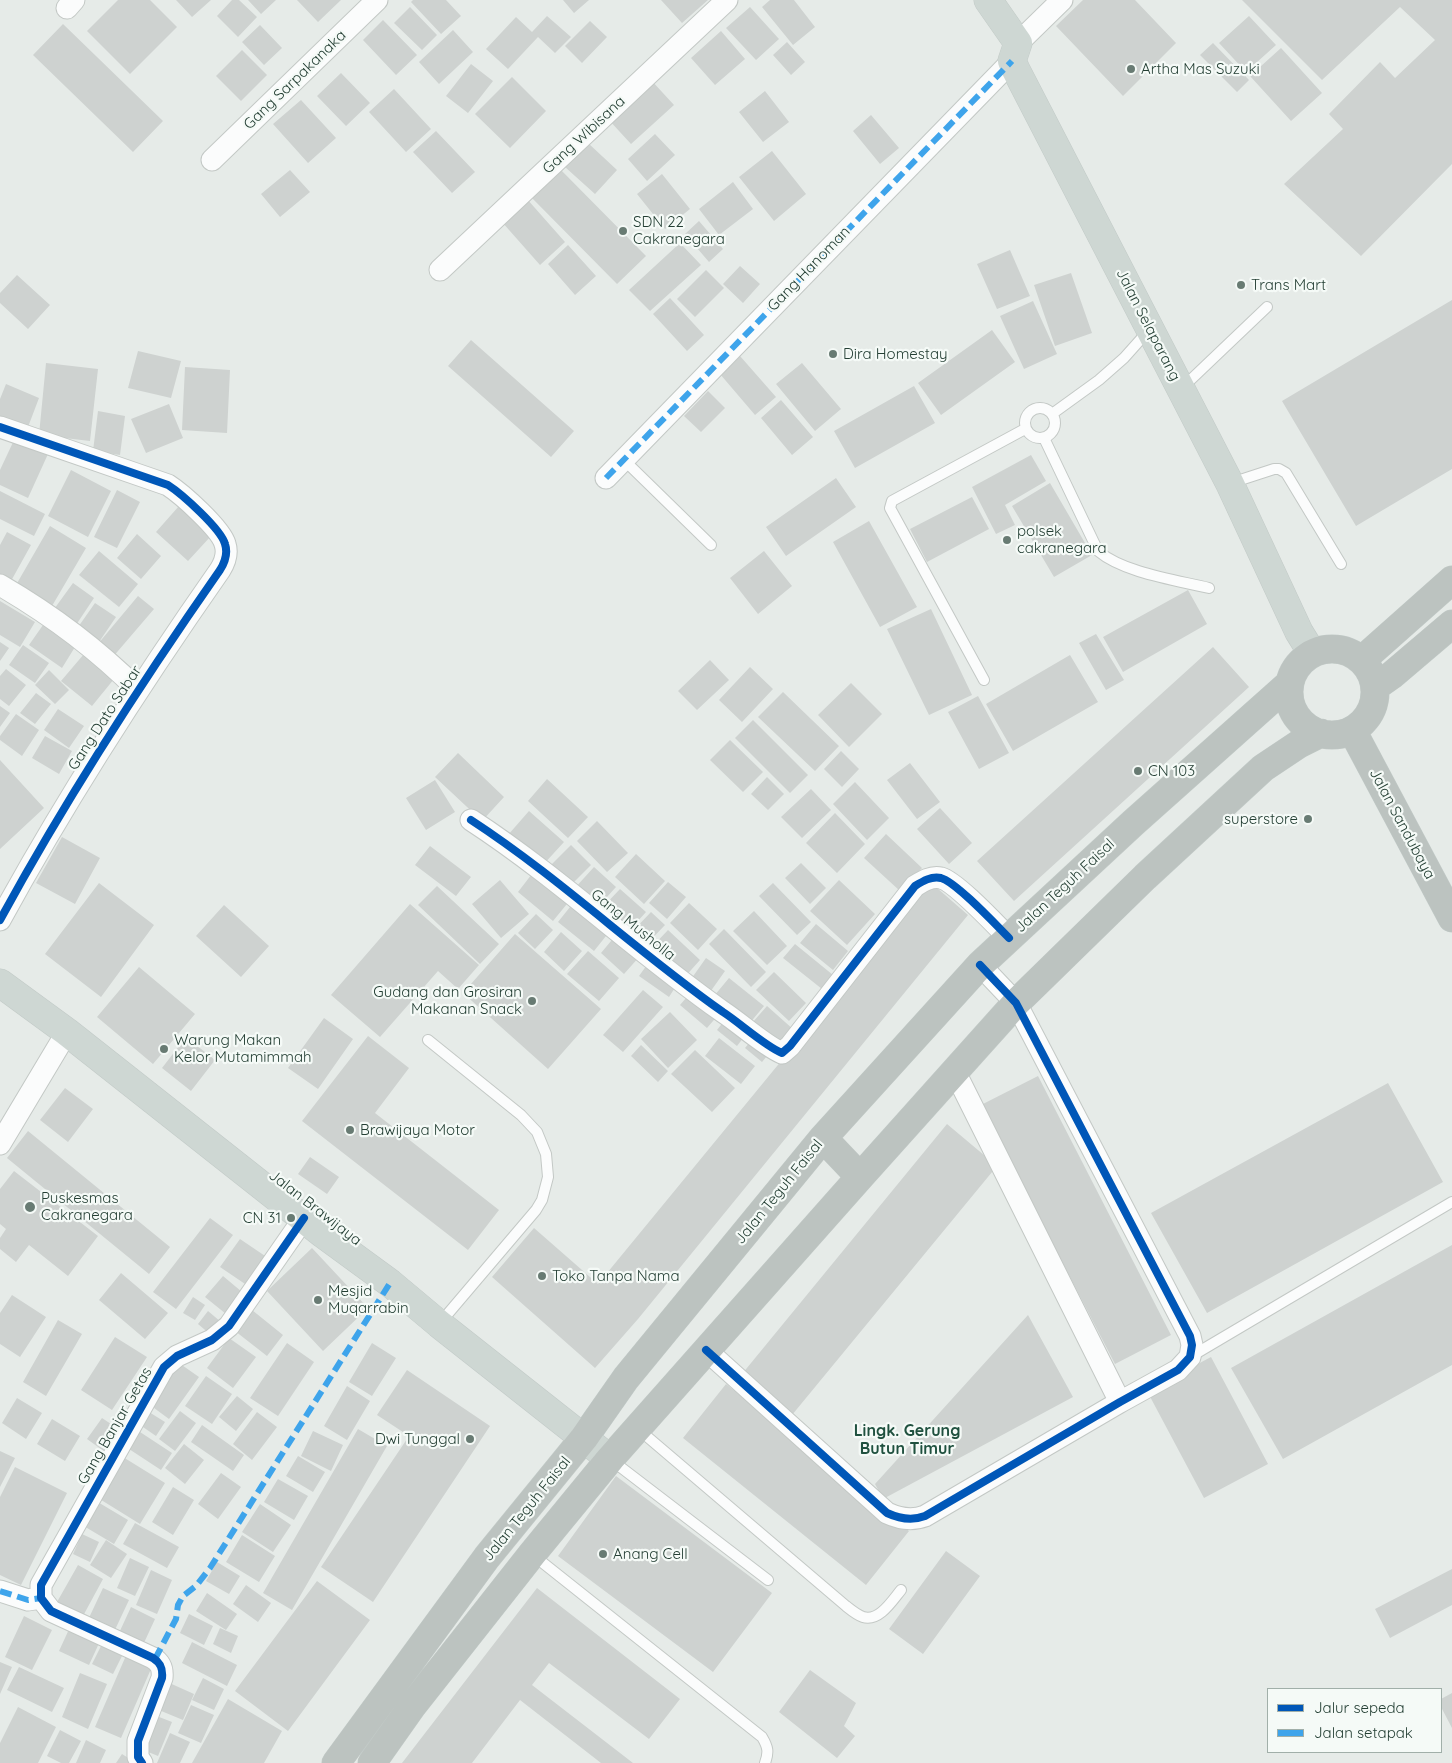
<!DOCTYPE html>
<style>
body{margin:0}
#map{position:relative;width:1452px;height:1763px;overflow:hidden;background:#e6ebe8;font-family:Quicksand,sans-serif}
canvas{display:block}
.legend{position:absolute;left:1267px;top:1688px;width:175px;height:65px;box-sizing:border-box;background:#f5faf7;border:1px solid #a1afa9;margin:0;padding:6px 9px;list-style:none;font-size:15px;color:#243f34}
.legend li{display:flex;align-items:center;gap:10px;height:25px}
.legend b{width:25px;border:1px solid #a1afa9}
</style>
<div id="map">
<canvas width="1452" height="1763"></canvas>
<ul class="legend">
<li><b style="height:6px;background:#0057b8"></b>Jalur sepeda</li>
<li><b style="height:6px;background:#3ea4eb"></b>Jalan setapak</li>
</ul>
</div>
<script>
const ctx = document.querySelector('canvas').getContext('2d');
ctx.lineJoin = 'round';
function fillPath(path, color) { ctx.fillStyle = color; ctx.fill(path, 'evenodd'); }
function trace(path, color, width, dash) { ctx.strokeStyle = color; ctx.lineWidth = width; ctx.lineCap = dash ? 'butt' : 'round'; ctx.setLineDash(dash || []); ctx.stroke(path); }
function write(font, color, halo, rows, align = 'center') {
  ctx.font = font + ' Quicksand,sans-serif'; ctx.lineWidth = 4.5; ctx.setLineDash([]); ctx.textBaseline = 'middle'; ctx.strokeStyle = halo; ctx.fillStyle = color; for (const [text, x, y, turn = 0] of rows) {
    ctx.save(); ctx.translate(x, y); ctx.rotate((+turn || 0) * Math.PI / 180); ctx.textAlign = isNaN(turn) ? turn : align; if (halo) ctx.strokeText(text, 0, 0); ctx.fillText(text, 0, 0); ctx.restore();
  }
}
fillPath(new Path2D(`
 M118,0H150L177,27L130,74L87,31Z
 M176,0H211L192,17Z
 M232,0H239L257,17L238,37L217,16Z
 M248,0H276L261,14Z
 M297,0H341L318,22Z
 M413,0H446L461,16L441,34L411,2Z
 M563,0H589L574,13Z
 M661,0H708L682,23Z
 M770,0H794L815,27L793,45L762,7Z
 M1083,0H1135L1176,43L1123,96L1056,26Z
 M1242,0H1452V164L1361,256L1284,184L1343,129L1329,114L1380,62L1395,78L1435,40L1400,7L1322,80Z
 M410,7L437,35L422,50L394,23Z
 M750,7L779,39L756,60L726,28Z
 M547,16L571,37L555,53L538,37L508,69L486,49L516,17L532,32Z
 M1249,16L1276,45L1246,72L1219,43Z
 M383,20L417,55L396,75L363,40Z
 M590,21L607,37L582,63L565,46Z
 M63,24L163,121L133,152L33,55Z
 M260,25L282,48L264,65L242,42Z
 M453,30L473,52L439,84L419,62Z
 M721,31L745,59L715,85L691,58Z
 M787,42L805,62L791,75L773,55Z
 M1213,43L1249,80L1237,92L1200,55Z
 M1281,48L1322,93L1291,121L1250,76Z
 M242,50L267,75L241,101L216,76Z
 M471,64L493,81L468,113L446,96Z
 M341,73L370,103L346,126L317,96Z
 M512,77L546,111L510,148L475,114Z
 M651,80L674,105L631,144L608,119Z
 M394,89L431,129L406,152L369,112Z
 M765,91L789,122L763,142L739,112Z
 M301,100L336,138L308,163L273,124Z
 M871,115L899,148L880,164L853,131Z
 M436,131L475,172L452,193L413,152Z
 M655,134L675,155L647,181L628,159Z
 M588,143L617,170L595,194L565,167Z
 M772,151L806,194L774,221L739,177Z
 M558,167L646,256L617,284L530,196Z
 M290,170L310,192L280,217L261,194Z
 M662,174L690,209L665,229L637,194Z
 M733,182L753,209L719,235L699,209Z
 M527,199L565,242L540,265L502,222Z
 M699,221L723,249L709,262L685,234Z
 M680,243L701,265L650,311L629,290Z
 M568,245L596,276L575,295L548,264Z
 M1010,250L1030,296L997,309L977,264Z
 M740,266L760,284L743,303L723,284Z
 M706,270L724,288L695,317L677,299Z
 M1071,273L1092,333L1055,346L1034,285Z
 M17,275L50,305L28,329L0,303V293Z
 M670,298L704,335L687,351L653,314Z
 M1452,300V469L1356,526L1282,401Z
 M1033,301L1057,354L1024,369L1000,316Z
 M992,330L1015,362L941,415L918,383Z
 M471,340L574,431L551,457L448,366Z
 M138,351L181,361L171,398L128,388Z
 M740,356L776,397L755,415L720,374Z
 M46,363L98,369L90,441L39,435Z
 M802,363L841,409L815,431L776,384Z
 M185,367L230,370L227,433L182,430Z
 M6,384L39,398L28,427L0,416V399Z
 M914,386L935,423L855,468L834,431Z
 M708,391L725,408L701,432L684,416Z
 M781,400L813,437L792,455L761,418Z
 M169,404L183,438L146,453L131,419Z
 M98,411L125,416L120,455L93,451Z
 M15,438L48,454L28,498L0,485V470Z
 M1031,455L1046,481L1005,505L1015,525L996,534L972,487Z
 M71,470L111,491L88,537L48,516Z
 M836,478L856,507L786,556L766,527Z
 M1050,483L1092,555L1054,577L1012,506Z
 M117,490L140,502L117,548L94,537Z
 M0,491L45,514L34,536L0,519Z
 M972,497L989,529L927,562L910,529Z
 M179,506L211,536L188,561L156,532Z
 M869,521L917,607L880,627L833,542Z
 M50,526L86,548L52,606L16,585Z
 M7,532L31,545L11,581L0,574V545Z
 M137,534L161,556L141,579L117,558Z
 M99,551L138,584L119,607L79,575Z
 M764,551L792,586L758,614L730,578Z
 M73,583L94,598L74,628L52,612Z
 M1188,590L1207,624L1123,672L1103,637Z
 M138,596L154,609L112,658L97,645Z
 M0,601L35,622L20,647L0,635Z
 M95,603L116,617L97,645L76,630Z
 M931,609L972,695L929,715L887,629Z
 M43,625L75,647L62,668L29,645Z
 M1096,634L1124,680L1106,690L1079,643Z
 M0,642L9,648L0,661Z
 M23,645L49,663L35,683L9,665Z
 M1213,647L1249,687L1014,901L977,861Z
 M84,654L114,679L92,706L61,681Z
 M1070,655L1098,702L1013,751L986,704Z
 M710,660L729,680L697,710L678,691Z
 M750,667L773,689L742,722L719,700Z
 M6,669L26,685L9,706L0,699V676Z
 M49,670L69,690L55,704L35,685Z
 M851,683L882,714L849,747L818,715Z
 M783,692L839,746L815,771L758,717Z
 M36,693L51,704L35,724L20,713Z
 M978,696L1009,753L979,769L948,712Z
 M0,706L10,713L0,727Z
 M58,709L84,726L69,748L44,730Z
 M16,714L39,730L22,756L0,740V736Z
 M753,720L808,775L790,793L735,738Z
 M45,736L72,751L59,774L32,758Z
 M730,740L763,772L743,792L710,760Z
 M841,751L859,769L842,787L824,769Z
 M458,753L504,797L482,821L435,777Z
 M0,760L44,808L0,849Z
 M910,763L940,802L917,819L887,780Z
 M767,777L784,794L768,810L751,794Z
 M547,779L588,817L568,838L528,801Z
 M435,780L455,812L426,830L406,798Z
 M855,782L889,818L867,840L833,804Z
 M811,789L831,810L802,838L781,817Z
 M940,808L972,843L949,864L917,829Z
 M529,811L564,842L542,866L508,835Z
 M835,813L865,844L837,873L806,843Z
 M597,821L628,853L607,872L577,841Z
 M886,834L922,868L900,891L864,858Z
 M62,837L100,858L75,904L36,883Z
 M571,845L591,865L569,887L549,867Z
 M430,846L471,877L456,896L415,865Z
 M636,854L665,881L644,904L615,877Z
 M801,863L826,888L810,904L785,878Z
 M594,867L616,887L596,909L574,889Z
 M535,870L571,899L553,921L518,892Z
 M500,880L529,914L501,938L472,904Z
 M839,880L875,914L847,945L810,911Z
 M929,881L968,915L638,1319L595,1368L492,1277L534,1228L598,1284Z
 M668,882L686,897L667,919L649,903Z
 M99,883L154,925L101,997L45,954Z
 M773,883L811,922L797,935L759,896Z
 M437,886L499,944L480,964L418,905Z
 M620,889L646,912L627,933L601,909Z
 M574,902L610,931L594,951L558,922Z
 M689,903L717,929L698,950L670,923Z
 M410,904L479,965L458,989L438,971L380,1037L331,995Z
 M224,905L269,946L241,977L196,936Z
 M754,911L787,946L767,965L733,931Z
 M651,912L665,925L643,948L629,935Z
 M536,914L553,930L535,949L518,933Z
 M816,924L848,951L833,970L800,943Z
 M724,929L766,972L751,987L709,944Z
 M668,930L700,960L683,979L650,949Z
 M561,932L582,951L564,971L544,952Z
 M515,934L601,1009L548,1069L463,993Z
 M616,935L640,956L624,974L601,953Z
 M795,944L833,975L822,989L783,958Z
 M588,951L619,978L599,1001L567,974Z
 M706,958L725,971L708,995L689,982Z
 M649,962L678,983L669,997L639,976Z
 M139,967L195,1014L153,1064L97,1017Z
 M774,972L806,1003L789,1021L756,990Z
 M729,978L764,1006L749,1024L714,996Z
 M643,990L663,1007L623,1052L603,1035Z
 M692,991L719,1014L707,1028L680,1005Z
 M767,1006L794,1030L779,1047L752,1023Z
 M670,1012L697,1040L668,1068L641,1039Z
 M727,1017L747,1033L737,1046L717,1030Z
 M324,1018L353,1039L318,1089L288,1068Z
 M368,1036L409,1068L375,1113L499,1210L468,1250L302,1121Z
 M755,1036L772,1050L762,1062L745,1048Z
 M186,1037L215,1060L191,1091L162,1068Z
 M719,1038L755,1066L741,1084L705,1056Z
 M641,1045L668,1071L658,1082L631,1056Z
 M695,1050L735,1088L712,1112L671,1074Z
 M1038,1076L1171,1335L1115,1364L981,1105Z
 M1388,1083L1443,1182L1207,1313L1151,1213Z
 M65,1088L93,1109L68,1142L40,1120Z
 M947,1124L997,1166L792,1415L742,1374Z
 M28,1131L170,1247L149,1274L7,1158Z
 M310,1157L339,1177L327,1194L298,1174Z
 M14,1171L98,1236L68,1276L29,1245L16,1262L0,1249V1238L6,1229L0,1224V1189Z
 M210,1218L233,1235L176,1309L153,1292Z
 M240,1239L271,1260L251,1288L220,1267Z
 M1452,1245V1365L1283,1459L1231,1368Z
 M312,1248L368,1308L323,1351L267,1291Z
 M121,1273L168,1313L145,1339L99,1300Z
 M223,1276L248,1297L231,1318L205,1297Z
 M12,1295L46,1317L20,1357L0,1344V1313Z
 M193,1297L205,1305L195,1320L183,1313Z
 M252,1310L283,1335L267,1356L235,1331Z
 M208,1311L221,1322L211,1335L198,1324Z
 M1028,1315L1073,1397L883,1499L875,1484Z
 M58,1320L82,1334L46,1396L23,1382Z
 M115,1337L147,1357L112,1410L81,1390Z
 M229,1338L256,1357L233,1388L207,1368Z
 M287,1343L314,1362L278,1416L250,1398Z
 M372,1343L396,1358L372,1396L349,1382Z
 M1211,1357L1268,1464L1204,1498L1147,1391Z
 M179,1363L199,1377L169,1419L150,1405Z
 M407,1370L490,1426L373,1602L321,1567L409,1436L377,1415Z
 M206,1376L232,1394L212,1424L185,1406Z
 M726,1384L909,1531L866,1585L683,1438Z
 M347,1386L370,1401L347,1440L324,1426Z
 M237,1396L253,1409L236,1431L219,1417Z
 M17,1398L42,1413L26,1439L2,1423Z
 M180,1411L196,1423L175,1451L159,1439Z
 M149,1412L165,1422L156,1436L140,1425Z
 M257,1412L277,1427L252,1460L233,1444Z
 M102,1418L120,1430L105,1452L87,1439Z
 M52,1419L80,1436L65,1461L37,1444Z
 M202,1425L244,1455L233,1471L191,1442Z
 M358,1429L387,1446L292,1610L263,1593Z
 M313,1431L343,1445L331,1471L301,1456Z
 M140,1432L172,1453L161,1470L129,1449Z
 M184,1444L204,1460L185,1484L165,1468Z
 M0,1451L15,1458L0,1487Z
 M298,1456L325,1472L313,1492L286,1476Z
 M123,1457L165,1483L140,1524L98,1498Z
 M15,1467L67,1493L21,1585L0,1575V1497Z
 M221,1473L241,1487L218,1519L198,1504Z
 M616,1476L772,1593L713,1672L558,1556Z
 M278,1479L308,1496L294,1520L264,1502Z
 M173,1487L194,1500L173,1535L152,1522Z
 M96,1501L128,1520L114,1544L82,1525Z
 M260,1504L291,1525L273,1552L242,1532Z
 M135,1523L179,1547L167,1568L123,1544Z
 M82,1534L99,1542L90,1562L73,1554Z
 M242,1535L275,1556L259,1582L226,1562Z
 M106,1540L127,1554L111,1578L90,1565Z
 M946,1551L980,1576L923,1654L889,1629Z
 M130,1558L149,1567L135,1596L117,1588Z
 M217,1562L240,1576L229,1594L206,1581Z
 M78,1565L103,1579L83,1616L57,1602Z
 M1452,1569V1605L1390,1638L1375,1609Z
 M151,1570L172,1580L157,1614L136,1605Z
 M317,1581L370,1620L288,1731L235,1691Z
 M246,1585L271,1603L258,1622L233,1604Z
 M103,1588L129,1600L113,1634L87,1622Z
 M537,1588L680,1699L649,1739L549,1663L532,1685L633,1763H601L520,1700L472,1763H402Z
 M207,1593L237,1614L226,1630L196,1611Z
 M131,1607L155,1619L143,1645L119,1633Z
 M189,1614L213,1626L204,1645L180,1633Z
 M24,1616L52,1630L32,1670L5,1657Z
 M71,1625L101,1639L89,1665L59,1651Z
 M220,1628L238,1636L231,1653L213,1644Z
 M104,1640L125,1650L113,1674L92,1664Z
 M192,1642L237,1665L227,1686L182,1663Z
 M128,1651L154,1662L121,1738L95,1727Z
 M0,1662L12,1667L0,1694Z
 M19,1667L64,1688L52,1712L7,1690Z
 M810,1670L856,1703L844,1726L855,1736L837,1758L779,1712Z
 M80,1673L107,1684L88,1729L62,1717Z
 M203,1678L224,1689L214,1710L192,1700Z
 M165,1681L194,1694L183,1720L154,1708Z
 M1452,1693V1728L1441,1707V1699Z
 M228,1699L282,1731L264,1763H192Z
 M191,1705L214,1715L201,1743L178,1733Z
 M18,1707L56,1727L38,1763H0V1743Z
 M154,1715L172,1722L158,1756L141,1749Z
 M60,1730L81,1741L69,1763H61L47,1756Z
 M170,1733L190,1742L180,1763H157Z
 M86,1740L106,1750L100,1763H76Z
 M122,1754L136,1763H116Z`), '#ced2d0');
const lane = new Path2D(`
 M1182,388L1267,307
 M1025 423a15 15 0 1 1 30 0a15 15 0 1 1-30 0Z
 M1052,414L1099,380L1124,358L1149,330
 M1044,438L1098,551C1124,573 1176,580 1209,588
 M624,460L711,545
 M1231,483L1274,469H1279L1286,473L1341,564
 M984,680L890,508L892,501L1025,429
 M428,1040L521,1115L537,1132L546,1154L548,1177L542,1200L536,1210L440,1323
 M1190,1357L1452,1202
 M637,1428L846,1606C851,1610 857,1615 863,1617C879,1622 892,1601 901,1590
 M610,1459L768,1580
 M533,1555L762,1737C768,1747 769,1752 765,1763`);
const street = new Path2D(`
 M67,8L74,0
 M1018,43L1062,0
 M212,160L377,0
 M440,270L727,0
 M0,427L168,485C182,494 221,529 225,544C228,553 225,562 220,570C141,683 66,799 0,920
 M606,478L1012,61
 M0,585C50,614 97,649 138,690
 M471,820C560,878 636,951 723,1012C740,1023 765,1046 782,1053L790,1046L915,886C923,881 931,876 941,878C956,882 996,925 1009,938
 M955,1072L1120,1402
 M0,1144L67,1032
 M706,1350L887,1513C900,1519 912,1521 925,1516L1120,1402L1178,1370L1190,1357L1192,1345L1190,1336L1016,1003L980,965
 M0,1591L28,1600L41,1598
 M142,1763L138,1757V1741L162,1678C163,1669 161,1663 153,1658L51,1611L41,1598V1585L164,1367L177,1356L212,1340L229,1326L304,1218`);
const primary = new Path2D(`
 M988,0L1018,43L1012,61L1016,70L1230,484L1299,632L1312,653
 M0,983L67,1032L323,1234L390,1283L439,1324L610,1459`);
const highway = new Path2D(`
 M1289 692a43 43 0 1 1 86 0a43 43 0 1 1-86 0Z
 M1362,660L1452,580
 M1375,687L1392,675L1452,624
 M1352,730L1452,918
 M823,1138L860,1177
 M336,1763L487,1557L584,1438L626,1378L823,1138L980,965L1133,823L1290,683
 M372,1763L413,1705L532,1554L610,1459L860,1177L1016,1003L1145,877L1263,768L1299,744L1321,733`);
trace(lane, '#c3c8c5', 12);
trace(street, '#c3c8c5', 23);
trace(primary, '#c2cac7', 29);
trace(highway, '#c2cac7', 29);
trace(lane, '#fbfcfc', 10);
trace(street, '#fbfcfc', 21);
trace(primary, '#ced7d3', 28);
trace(highway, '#bcc3c0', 28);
trace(new Path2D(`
 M606,478L1012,61
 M0,1591L28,1600L41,1598
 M155,1659L176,1619L178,1605L183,1596L196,1586L210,1568L390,1283`), '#3ea4eb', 6, [12, 6]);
trace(new Path2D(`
 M0,427L168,485C182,494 221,529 225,544C228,553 225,562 220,570C141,683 66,799 0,920
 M471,820C560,878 636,951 723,1012C740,1023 765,1046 782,1053L790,1046L915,886C923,881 931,876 941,878C956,882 996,925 1009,938
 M706,1350L887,1513C900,1519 912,1521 925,1516L1120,1402L1178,1370L1190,1357L1192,1345L1190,1336L1016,1003L980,965
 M142,1763L138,1757V1741L162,1678C163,1669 161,1663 153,1658L51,1611L41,1598V1585L164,1367L177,1356L212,1340L229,1326L304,1218`), '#0057b8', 8);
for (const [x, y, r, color] of [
 [1131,69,5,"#687b73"],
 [623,231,5,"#687b73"],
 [1241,285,5,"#687b73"],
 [833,354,5,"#687b73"],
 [1007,540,5,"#687b73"],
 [1138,771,5,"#687b73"],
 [1308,819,5,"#687b73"],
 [532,1001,5,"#687b73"],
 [164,1049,5,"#687b73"],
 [350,1130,5,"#687b73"],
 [30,1207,6,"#687b73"],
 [291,1218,5,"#687b73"],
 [542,1276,5,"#687b73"],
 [318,1300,5,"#687b73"],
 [470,1439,5,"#687b73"],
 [603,1554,5,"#687b73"]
]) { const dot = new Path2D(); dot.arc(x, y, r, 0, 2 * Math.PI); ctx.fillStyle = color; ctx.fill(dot); trace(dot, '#f5faf7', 2); }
write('15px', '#243f34', '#f5faf7', [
 ["Artha Mas Suzuki",1141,69],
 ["SDN 22",633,222],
 ["Cakranegara",633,239],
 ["Trans Mart",1251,285],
 ["Dira Homestay",843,354],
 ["polsek",1017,531],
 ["cakranegara",1017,548],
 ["CN 103",1148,771],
 ["superstore",1298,819,"right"],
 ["Gudang dan Grosiran",522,992,"right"],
 ["Makanan Snack",522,1009,"right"],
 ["Warung Makan",174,1040],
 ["Kelor Mutamimmah",174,1057],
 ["Brawijaya Motor",360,1130],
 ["Puskesmas",41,1198],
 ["Cakranegara",41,1215],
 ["CN 31",281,1218,"right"],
 ["Toko Tanpa Nama",552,1276],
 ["Mesjid",328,1291],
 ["Muqarrabin",328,1308],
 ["Dwi Tunggal",460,1439,"right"],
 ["Anang Cell",613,1554]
], 'left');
write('15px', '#243f34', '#f5faf7', [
 ["Gang Sarpakanaka",295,80,-44],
 ["Gang Wibisana",584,135,-43],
 ["Gang Hanoman",809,269,-46],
 ["Jalan Selaparang",1148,325,63],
 ["Gang Dato Sabar",105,718,-57],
 ["Jalan Sandubaya",1402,824,62],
 ["Jalan Teguh Faisal",1065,886,-43],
 ["Gang Musholla",633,925,39],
 ["Jalan Teguh Faisal",779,1192,-51],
 ["Jalan Brawijaya",315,1208,38],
 ["Gang Banjar Getas",115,1426,-60],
 ["Jalan Teguh Faisal",527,1509,-51]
]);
write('bold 16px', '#20513f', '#f5faf7', [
 ["Lingk. Gerung",907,1431],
 ["Butun Timur",907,1449]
]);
</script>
